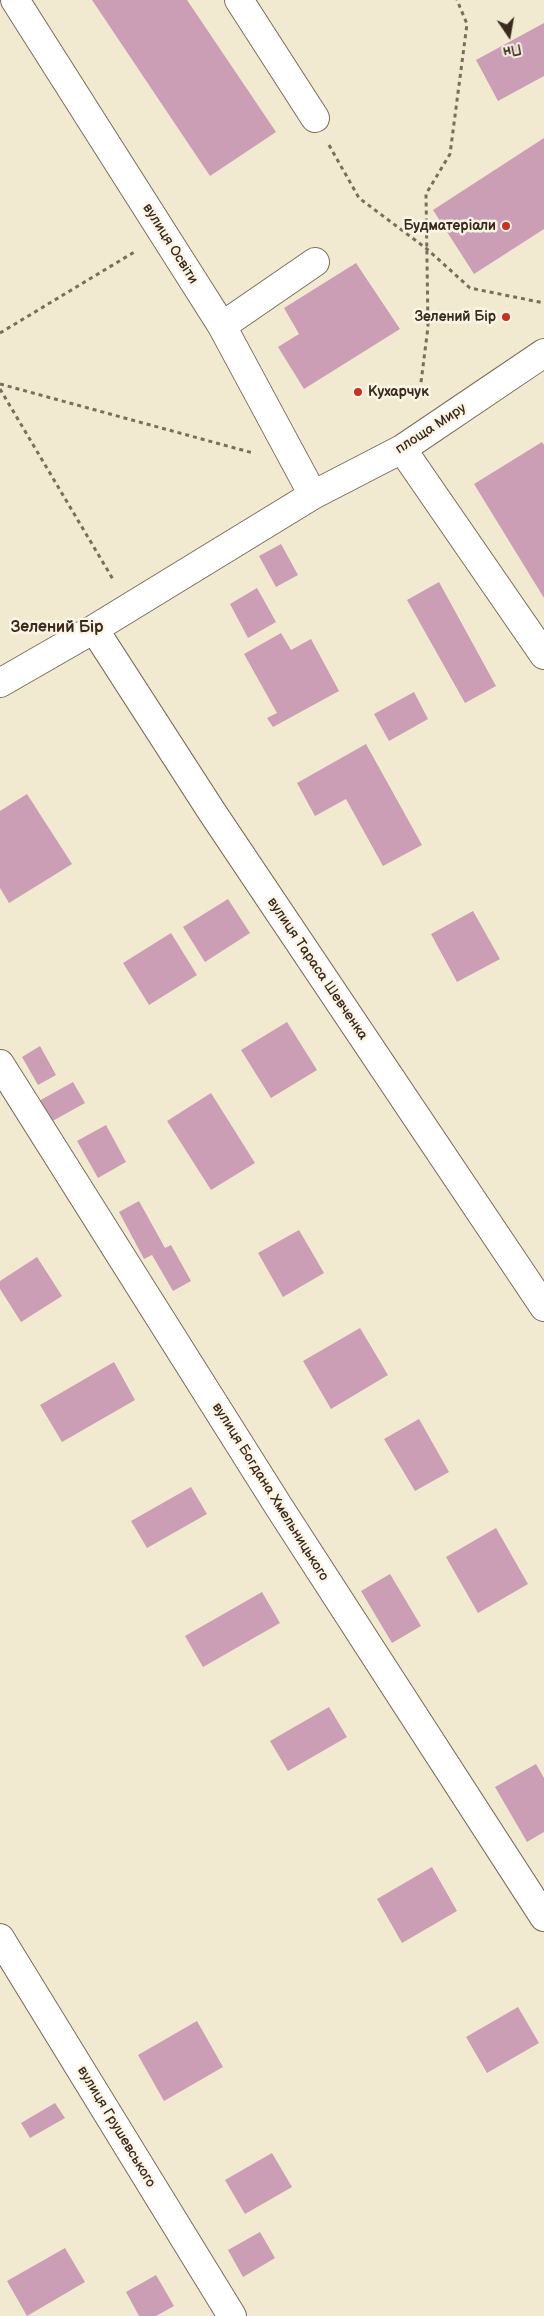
<!DOCTYPE html>
<meta charset="utf-8">
<style>
body{margin:0}
#map{position:relative;width:544px;height:2316px;overflow:hidden;background:#f1ead0;font-family:"Balsamiq Sans",sans-serif}
canvas{display:block}
.north{position:absolute;left:484px;top:10px;width:50px;height:50px;-webkit-text-stroke:4px #fcf5e5;paint-order:stroke;rotate:168deg;font-size:14px;font-weight:700;line-height:20px;text-align:center;color:#3b2a1e}
.north::after{content:'';display:block;margin:auto;width:18px;height:22px;background:#3b2a1e;clip-path:polygon(50% 0,100% 100%,50% 72%,0 100%)}
</style>
<div id="map">
<canvas width="544" height="2316"></canvas>
<div class="north">Пн</div>
</div>
<script>
const ctx = document.querySelector('canvas').getContext('2d');
ctx.lineJoin = 'round';
function fillPath(path, color) { ctx.fillStyle = color; ctx.fill(path, 'evenodd'); }
function trace(path, color, width, dash) { ctx.strokeStyle = color; ctx.lineWidth = width; ctx.lineCap = dash ? 'butt' : 'round'; ctx.setLineDash(dash || []); ctx.stroke(path); }
function write(font, color, halo, rows, align = 'center') {
  ctx.font = font + ' "Balsamiq Sans",sans-serif'; ctx.lineWidth = 5; ctx.setLineDash([]); ctx.textBaseline = 'middle'; ctx.strokeStyle = halo; ctx.fillStyle = color; for (const [text, x, y, turn = 0] of rows) {
    ctx.save(); ctx.translate(x, y); ctx.rotate((+turn || 0) * Math.PI / 180); ctx.textAlign = isNaN(turn) ? turn : align; if (halo) ctx.strokeText(text, 0, 0); ctx.fillText(text, 0, 0); ctx.restore();
  }
}
fillPath(new Path2D(`
 M92,0H187L276,132L210,176Z
 M544,23V76L498,101L476,60Z
 M544,138V229L474,274L433,210Z
 M356,263L400,329L304,389L278,347L299,334L284,308Z
 M542,442L544,445V598L474,484Z
 M281,544L298,575L276,587L259,556Z
 M439,582L496,686L465,703L407,600Z
 M257,588L276,622L248,638L230,604Z
 M281,633L291,650L311,639L339,691L273,727L267,718L277,713L244,654Z
 M414,692L428,719L389,741L374,714Z
 M366,744L422,845L383,866L346,799L315,816L297,783Z
 M27,794L72,864L9,903L0,888V811Z
 M228,899L250,933L205,962L183,927Z
 M473,911L500,959L457,982L431,934Z
 M171,933L197,975L149,1005L123,963Z
 M287,1022L317,1070L271,1098L241,1050Z
 M40,1046L56,1075L38,1085L22,1057Z
 M73,1082L85,1103L49,1123L37,1102Z
 M211,1093L255,1163L211,1190L167,1121Z
 M106,1125L126,1162L98,1178L77,1141Z
 M139,1201L165,1248L171,1245L191,1281L173,1291L152,1255L144,1259L119,1212Z
 M299,1230L324,1273L283,1297L258,1253Z
 M37,1257L62,1296L21,1322L0,1289V1281Z
 M360,1328L388,1375L331,1409L303,1361Z
 M114,1362L135,1400L62,1442L40,1405Z
 M419,1419L449,1472L415,1491L384,1439Z
 M191,1487L207,1514L147,1548L131,1521Z
 M496,1528L528,1584L478,1613L446,1557Z
 M390,1574L421,1626L392,1643L361,1591Z
 M262,1592L280,1623L203,1667L185,1636Z
 M329,1707L347,1737L288,1771L270,1741Z
 M536,1764L544,1778V1832L527,1842L495,1787Z
 M432,1867L457,1911L402,1943L377,1899Z
 M518,2007L539,2043L487,2073L466,2037Z
 M197,2021L223,2067L164,2101L138,2055Z
 M55,2103L65,2118L30,2138L21,2123Z
 M272,2153L292,2187L245,2214L225,2180Z
 M260,2232L275,2258L243,2277L228,2250Z
 M65,2248L85,2282L27,2316L7,2281Z
 M156,2275L174,2306L156,2316H139L126,2292Z`), '#cb9eb6');
const minor = new Path2D(`
 M15,0L222,326L313,495
 M239,0L315,118
 M222,326L315,262
 M402,449L544,655
 M94,629L212,812L544,1307
 M0,683L94,629L313,495L402,449L544,353
 M0,1064L279,1507L544,1917
 M0,1938L232,2316`);
trace(minor, '#7b6d5c', 30);
trace(new Path2D(`
 M329,145L359,198L427,249L470,288L544,303
 M0,333L136,251
 M0,384L253,453
 M0,389L114,581
 M419,398L428,327L426,194L450,154L467,24L457,0`), '#7b6d5c', 3, [4, 4]);
trace(minor, '#fff', 28);
for (const [x, y, r, color] of [
 [506,226,5,"#c8321e"],
 [506,317,5,"#c8321e"],
 [358,392,5,"#c8321e"]
]) { const dot = new Path2D(); dot.arc(x, y, r, 0, 2 * Math.PI); ctx.fillStyle = color; ctx.fill(dot); trace(dot, '#fcf5e5', 2); }
write('bold 14px', '#3b2a1e', '#fcf5e5', [
 ["Будматеріали",496,226],
 ["Зелений Бір",496,317],
 ["Кухарчук",368,392,"left"]
], 'right');
write('14px', '#3b2a1e', '#fcf5e5', [
 ["вулиця Освіти",170,244,58],
 ["площа Миру",431,429,-33],
 ["вулиця Тараса Шевченка",317,969,56],
 ["вулиця Богдана Хмельницького",270,1492,58],
 ["вулиця Грушевського",116,2127,59]
]);
write('bold 16px', '#3b2a1e', '#fcf5e5', [
 ["Зелений Бір",57,628]
]);
</script>
